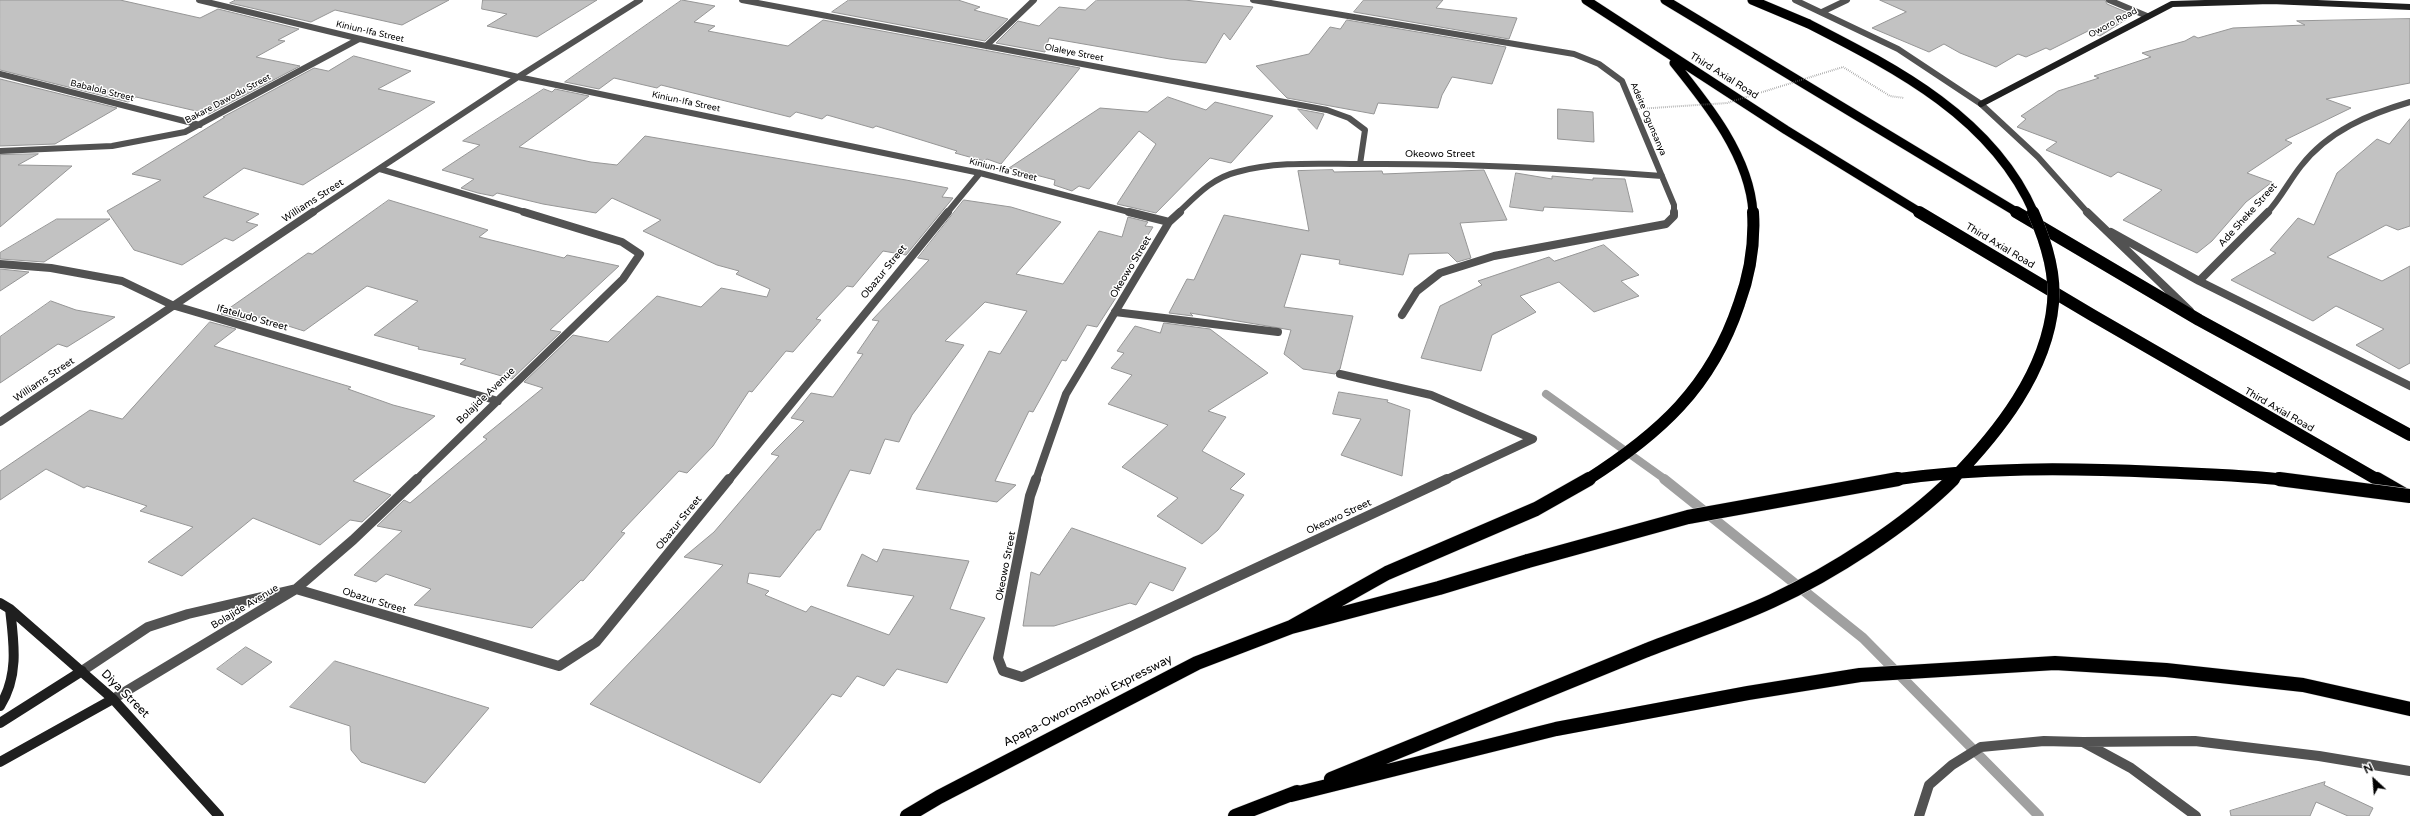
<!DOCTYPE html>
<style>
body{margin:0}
#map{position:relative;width:2410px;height:816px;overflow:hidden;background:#fff;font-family:"Varela Round",sans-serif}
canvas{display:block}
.north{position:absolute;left:2354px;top:760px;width:40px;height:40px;-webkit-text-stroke:3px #fff;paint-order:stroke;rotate:334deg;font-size:11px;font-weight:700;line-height:16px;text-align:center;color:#000}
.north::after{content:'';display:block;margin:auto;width:14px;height:18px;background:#000;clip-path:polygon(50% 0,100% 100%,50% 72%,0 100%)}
</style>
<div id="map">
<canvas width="2410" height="816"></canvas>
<div class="north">N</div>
</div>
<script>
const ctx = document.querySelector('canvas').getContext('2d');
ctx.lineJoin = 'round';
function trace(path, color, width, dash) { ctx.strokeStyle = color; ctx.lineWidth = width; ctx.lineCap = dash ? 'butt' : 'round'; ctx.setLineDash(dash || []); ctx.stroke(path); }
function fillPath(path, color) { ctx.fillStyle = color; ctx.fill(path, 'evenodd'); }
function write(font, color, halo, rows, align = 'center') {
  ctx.font = font + ' "Varela Round",sans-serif'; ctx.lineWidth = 3; ctx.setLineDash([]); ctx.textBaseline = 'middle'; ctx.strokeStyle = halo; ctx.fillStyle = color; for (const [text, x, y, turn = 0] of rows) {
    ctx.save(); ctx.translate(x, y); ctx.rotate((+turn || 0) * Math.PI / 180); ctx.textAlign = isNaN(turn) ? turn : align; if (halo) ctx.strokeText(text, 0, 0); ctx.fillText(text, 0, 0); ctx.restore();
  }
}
trace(new Path2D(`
 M1546,394L1666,480`), '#a0a0a0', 8);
trace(new Path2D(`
 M1664,479L1863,638L2039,816`), '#a0a0a0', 10);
const building = new Path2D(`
 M0,0H120L200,18L218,9L299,29L278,40L285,41L256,57L300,66L209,114L136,97L128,102L0,70Z
 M236,0H449L402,25L335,10L311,22L230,3Z
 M483,0H597L537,37L487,26L507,14L482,9Z
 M682,0L715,6L694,22L715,26L708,31L788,46L823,20L1080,68L1001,164L987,159L984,161L955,153L957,151L876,126L873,128L827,115L822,119L796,112L790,117L661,85L657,88L614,78L599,89L565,82Z
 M849,0H958L980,7L974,10L1008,19L985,41L832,12Z
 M1097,0H1184L1253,7L1230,40L1224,33L1206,63L1170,59L1049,38L1045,52L996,43L1018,21L1039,26L1059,7L1085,10Z
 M1364,0H1443L1436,8L1517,18L1509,39L1354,12Z
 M1880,0H2105L2107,4L2133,15L2100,36L2088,31L2050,50L2046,48L2026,57L2018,54L1996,67L1960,53L1944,44L1929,52L1872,28L1906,12Z
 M2410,19V83L2326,99L2351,108L2285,140L2292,143L2247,173L2272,182L2246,202L2212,241L2197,253L2123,220L2162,190L2118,172L2111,177L2046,150L2057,142L2017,127L2026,119L2021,116L2058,91L2099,78L2094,76L2151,57L2142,53L2185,41L2194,36L2198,38L2233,28L2305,25L2297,21Z
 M1347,20L1506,47L1492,84L1452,77L1442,95L1438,108L1378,103L1374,114L1287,98L1256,66L1309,54L1330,27L1340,29Z
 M354,56L411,71L378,89L435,102L303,185L244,168L203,197L259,214L246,222L258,225L233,241L225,238L182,265L134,250L107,211L161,180L132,174L225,117H223L314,68L328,71Z
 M0,79L117,108L55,144L0,146Z
 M544,89L552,92L555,89L589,96L519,147L591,162L617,165L645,136L906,180L948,188L942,197L953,198L906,255L883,251L853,287L847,286L816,319L821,320L793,352L786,351L752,392L749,391L713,446L687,473L679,471L621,532L625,533L583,581L581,580L532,628L414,605L431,589L386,574L376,582L354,575L402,531L377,526L404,500L410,503L487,439L483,437L543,388L524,382L573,335L608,342L657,296L701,307L721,288L767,297L770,289L736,274L739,271L717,265L643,231L661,220L612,198L596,213L543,204L497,193L493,196L478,193L461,188L474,179L442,170L480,145L463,141Z
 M1168,97L1206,110L1215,102L1273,116L1231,163L1210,158L1156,213L1117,204L1156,144L1139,131L1089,189L1079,186L1072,191L1054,185L1055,180L1009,168L1100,108L1147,112Z
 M1298,109L1324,114L1317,129Z
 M1558,109L1593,112L1594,142L1558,139Z
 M2410,119V226L2398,230L2386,225L2327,257L2382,281L2410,266V363L2399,369L2356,345L2384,329L2336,306L2313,321L2231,280L2276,253L2270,250L2298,218L2314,225L2337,173L2377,139L2389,144Z
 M38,154L18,165L72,166L0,227V155Z
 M1333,170L1334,172L1382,171L1383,174L1484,170L1507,220L1460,223L1471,258L1457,262L1448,253L1409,254L1403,275L1339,264L1340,260L1301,254L1284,307L1353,316L1340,369L1335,374L1303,369L1284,354L1291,330L1190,313L1193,316L1169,313L1187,279L1194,280L1224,215L1309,231L1298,171Z
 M1516,173L1552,179V176L1593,180V178L1625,179L1633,212L1544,207L1543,211L1510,207Z
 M389,200L488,230L479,237L564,258L567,255L619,266L550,330L561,332L512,379L460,364L466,359L418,349L419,347L374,335L418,301L367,286L304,331L260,317L257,319L252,318L246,321L221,314L308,253L312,254Z
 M964,200L1011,207L1061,222L1016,274L1063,284L1099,231L1122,237L1128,217L1148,222L1145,226L1153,227L1110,295L1117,296L1097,327L1087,325L1066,361L1062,360L1033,412L1029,411L995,481L1016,485L997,502L916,489L989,351L1000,354L1027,311L985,302L945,341L964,345L912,415L899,442L885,439L870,474L850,470L820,530H817L780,577L749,573L747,583L769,591L765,595L806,612L811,606L889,635L914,596L847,586L862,554L877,562L883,549L969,561L950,609L985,618L947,683L897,669L884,686L857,676L841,697L832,694L760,783L590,704L723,565L684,557L714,532L779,456L771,454L804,421L791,418L811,393L833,397L863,354L857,353L879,321L872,320L929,260L918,258Z
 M57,219H110L44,262L0,259V253Z
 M1604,245L1639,275L1621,281L1639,296L1594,312L1559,282L1520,296L1536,312L1492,335L1481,371L1421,358L1440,306L1482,285L1478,281L1549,257L1554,261Z
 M0,269L29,272L0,291Z
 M51,301L76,310L115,317L67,347L58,344L0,383V337Z
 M210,322L236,329L214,346L351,387L348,389L393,405L435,416L353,481L391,495L362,522L350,520L320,545L253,518L182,576L148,562L193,527L140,511L147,506L87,486L84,488L46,469L0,500V471L90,410L122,419Z
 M1164,323L1210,329L1268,373L1208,411L1226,417L1202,451L1245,474L1230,489L1244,495L1218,530L1202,544L1157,516L1178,498L1122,467L1168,425L1108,404L1132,375L1111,368L1124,353L1117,351L1135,326L1160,333Z
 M1339,392L1388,400L1387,402L1410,410L1402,476L1341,455L1361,419L1333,414Z
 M1072,528L1186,568L1173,591L1150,582L1136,605L1130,603L1054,626H1023L1031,572L1039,575Z
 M246,647L272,662L242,685L217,669Z
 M335,661L489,708L425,783L361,762L351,750L350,726L290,707Z
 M2325,782L2324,785L2373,808L2369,816H2348L2316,802L2310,816H2231L2230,811Z`);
fillPath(building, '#c2c2c2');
trace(building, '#969696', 1);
const highwayFar2 = new Path2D(`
 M1586,0L1786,130L1921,213
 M1665,0L2018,213
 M1752,0L1809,24
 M1674,63C1708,105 1750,157 1753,213`);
const highwayFar1 = new Path2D(`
 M1919,212L2092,315L2378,480
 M2016,212L2199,320L2410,435
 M1587,480C1659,434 1711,388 1739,304C1750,274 1755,244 1753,212`);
const highway = new Path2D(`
 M2377,479L2403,494
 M1291,627L1387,573L1536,509L1589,479
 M1331,779L1647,650
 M1291,795L1556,729L1748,693L1860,675L2055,663L2166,670L2303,685L2410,709
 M907,816L939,797L1197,663L1291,627L1439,588L1528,561
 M1235,816L1297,792`);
trace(highwayFar2, '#dbdbdb', 10);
trace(highwayFar1, '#dbdbdb', 12);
trace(highway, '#dbdbdb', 15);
trace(new Path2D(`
 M1843,67L1890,96L1904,98`), '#747474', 2, [0.5, 1.5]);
trace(new Path2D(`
 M1115,312L1278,332`), '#525252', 8);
trace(new Path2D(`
 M199,0L518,77L980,173L1133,213
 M742,0L1327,110L1349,118L1365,130L1360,164
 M1253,0L1574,54L1599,64L1622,81L1674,205V213
 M1795,0L1898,49L1981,104L2038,157L2088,213
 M2109,0L2147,16
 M1822,12L1847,0
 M986,46L1034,0
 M0,74L200,125
 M0,151L112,146L185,132L359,39
 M380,169L528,213
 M312,213L518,77L640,0
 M947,213L980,173
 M1178,213C1196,196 1212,178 1237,172C1277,161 1319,164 1360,164C1461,163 1561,168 1662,176
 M2267,213C2281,198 2289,181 2301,166C2328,131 2369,114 2410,102`), '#525252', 6);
trace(new Path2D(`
 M1129,212L1169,222
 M2087,212L2190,311
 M2111,232L2199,281L2410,386
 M0,264L51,268L122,281L172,305L498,401
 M2199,281L2268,212
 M1402,315L1417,291L1440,273L1494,256L1666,224L1674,216V212
 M1340,374L1431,395L1533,439L1445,480
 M0,422L313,212
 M416,480L623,279L640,254L622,242L524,212
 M729,480L948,212
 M1036,480L1066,394L1169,222L1180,212`), '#525252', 8);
trace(new Path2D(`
 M1036,479L1030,496L998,658L1003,671L1022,677L1447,479
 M82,671L148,627L188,614L296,589L559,666L596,642L729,479
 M113,699L296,589L353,540L417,479
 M2083,742L2195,741L2319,756L2410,771
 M1919,816L1929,785L1952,765L1981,747L2044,741L2083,742L2131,768L2196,816`), '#525252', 10);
trace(new Path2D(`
 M1981,104L2172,4L2271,1L2410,7`), '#1f1f1f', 6);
trace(new Path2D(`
 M0,603L10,609L113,699L219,816
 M0,706C19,676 14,643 10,609
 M0,723L82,671
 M0,762L113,699`), '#1f1f1f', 10);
trace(highwayFar2, '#000', 9);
trace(highwayFar1, '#000', 12);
trace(highway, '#000', 14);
const highwayBridgeFar2 = new Path2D(`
 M1809,24C1897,69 1993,118 2034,213`);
const highwayBridgeFar1 = new Path2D(`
 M1891,480C1979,467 2069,468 2158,472C2201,474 2245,475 2288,480
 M1952,480C1998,433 2047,372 2053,303C2056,273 2045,239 2033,212`);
const highwayBridge = new Path2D(`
 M2279,479L2410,496
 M1528,561L1688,517L1898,479
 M1647,650C1688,634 1731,620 1772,601C1832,573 1906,526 1953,479`);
trace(highwayBridgeFar2, '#dbdbdb', 10, []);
trace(highwayBridgeFar1, '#dbdbdb', 12, []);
trace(highwayBridge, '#dbdbdb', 15, []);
trace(new Path2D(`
 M1637,109L1727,103L1843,67`), '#747474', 2, [0.5, 1.5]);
trace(highwayBridgeFar2, '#000', 9);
trace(highwayBridgeFar1, '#000', 12);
trace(highwayBridge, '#000', 14);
write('9px', '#000', '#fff', [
 ["Oworo Road",2113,23,-28],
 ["Kiniun-Ifa Street",370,32,13],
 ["Olaleye Street",1074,53,11],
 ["Babalola Street",102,91,14],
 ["Bakare Dawodu Street",228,99,-28],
 ["Kiniun-Ifa Street",686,102,12],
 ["Adeite Ogunsanya",1648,119,67],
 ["Kiniun-Ifa Street",1003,170,14]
]);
write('10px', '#000', '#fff', [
 ["Third Axial Road",1724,76,32],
 ["Okeowo Street",1440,154],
 ["Williams Street",313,201,-33],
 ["Ade Sheke Street",2248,215,-48],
 ["Third Axial Road",2000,246,31],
 ["Okeowo Street",1131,267,-59],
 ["Obazur Street",884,272,-51],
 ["Ifateludo Street",252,318,16],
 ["Williams Street",44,380,-34],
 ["Bolajide Avenue",486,396,-44],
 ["Third Axial Road",2279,410,30],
 ["Okeowo Street",1339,517,-25],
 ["Obazur Street",679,523,-51],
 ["Okeowo Street",1006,566,-79],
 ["Obazur Street",374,601,17],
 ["Bolajide Avenue",245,607,-31]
]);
write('12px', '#000', '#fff', [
 ["Diya Street",125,694,45],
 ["Apapa-Oworonshoki Expressway",1088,701,-27]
]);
</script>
